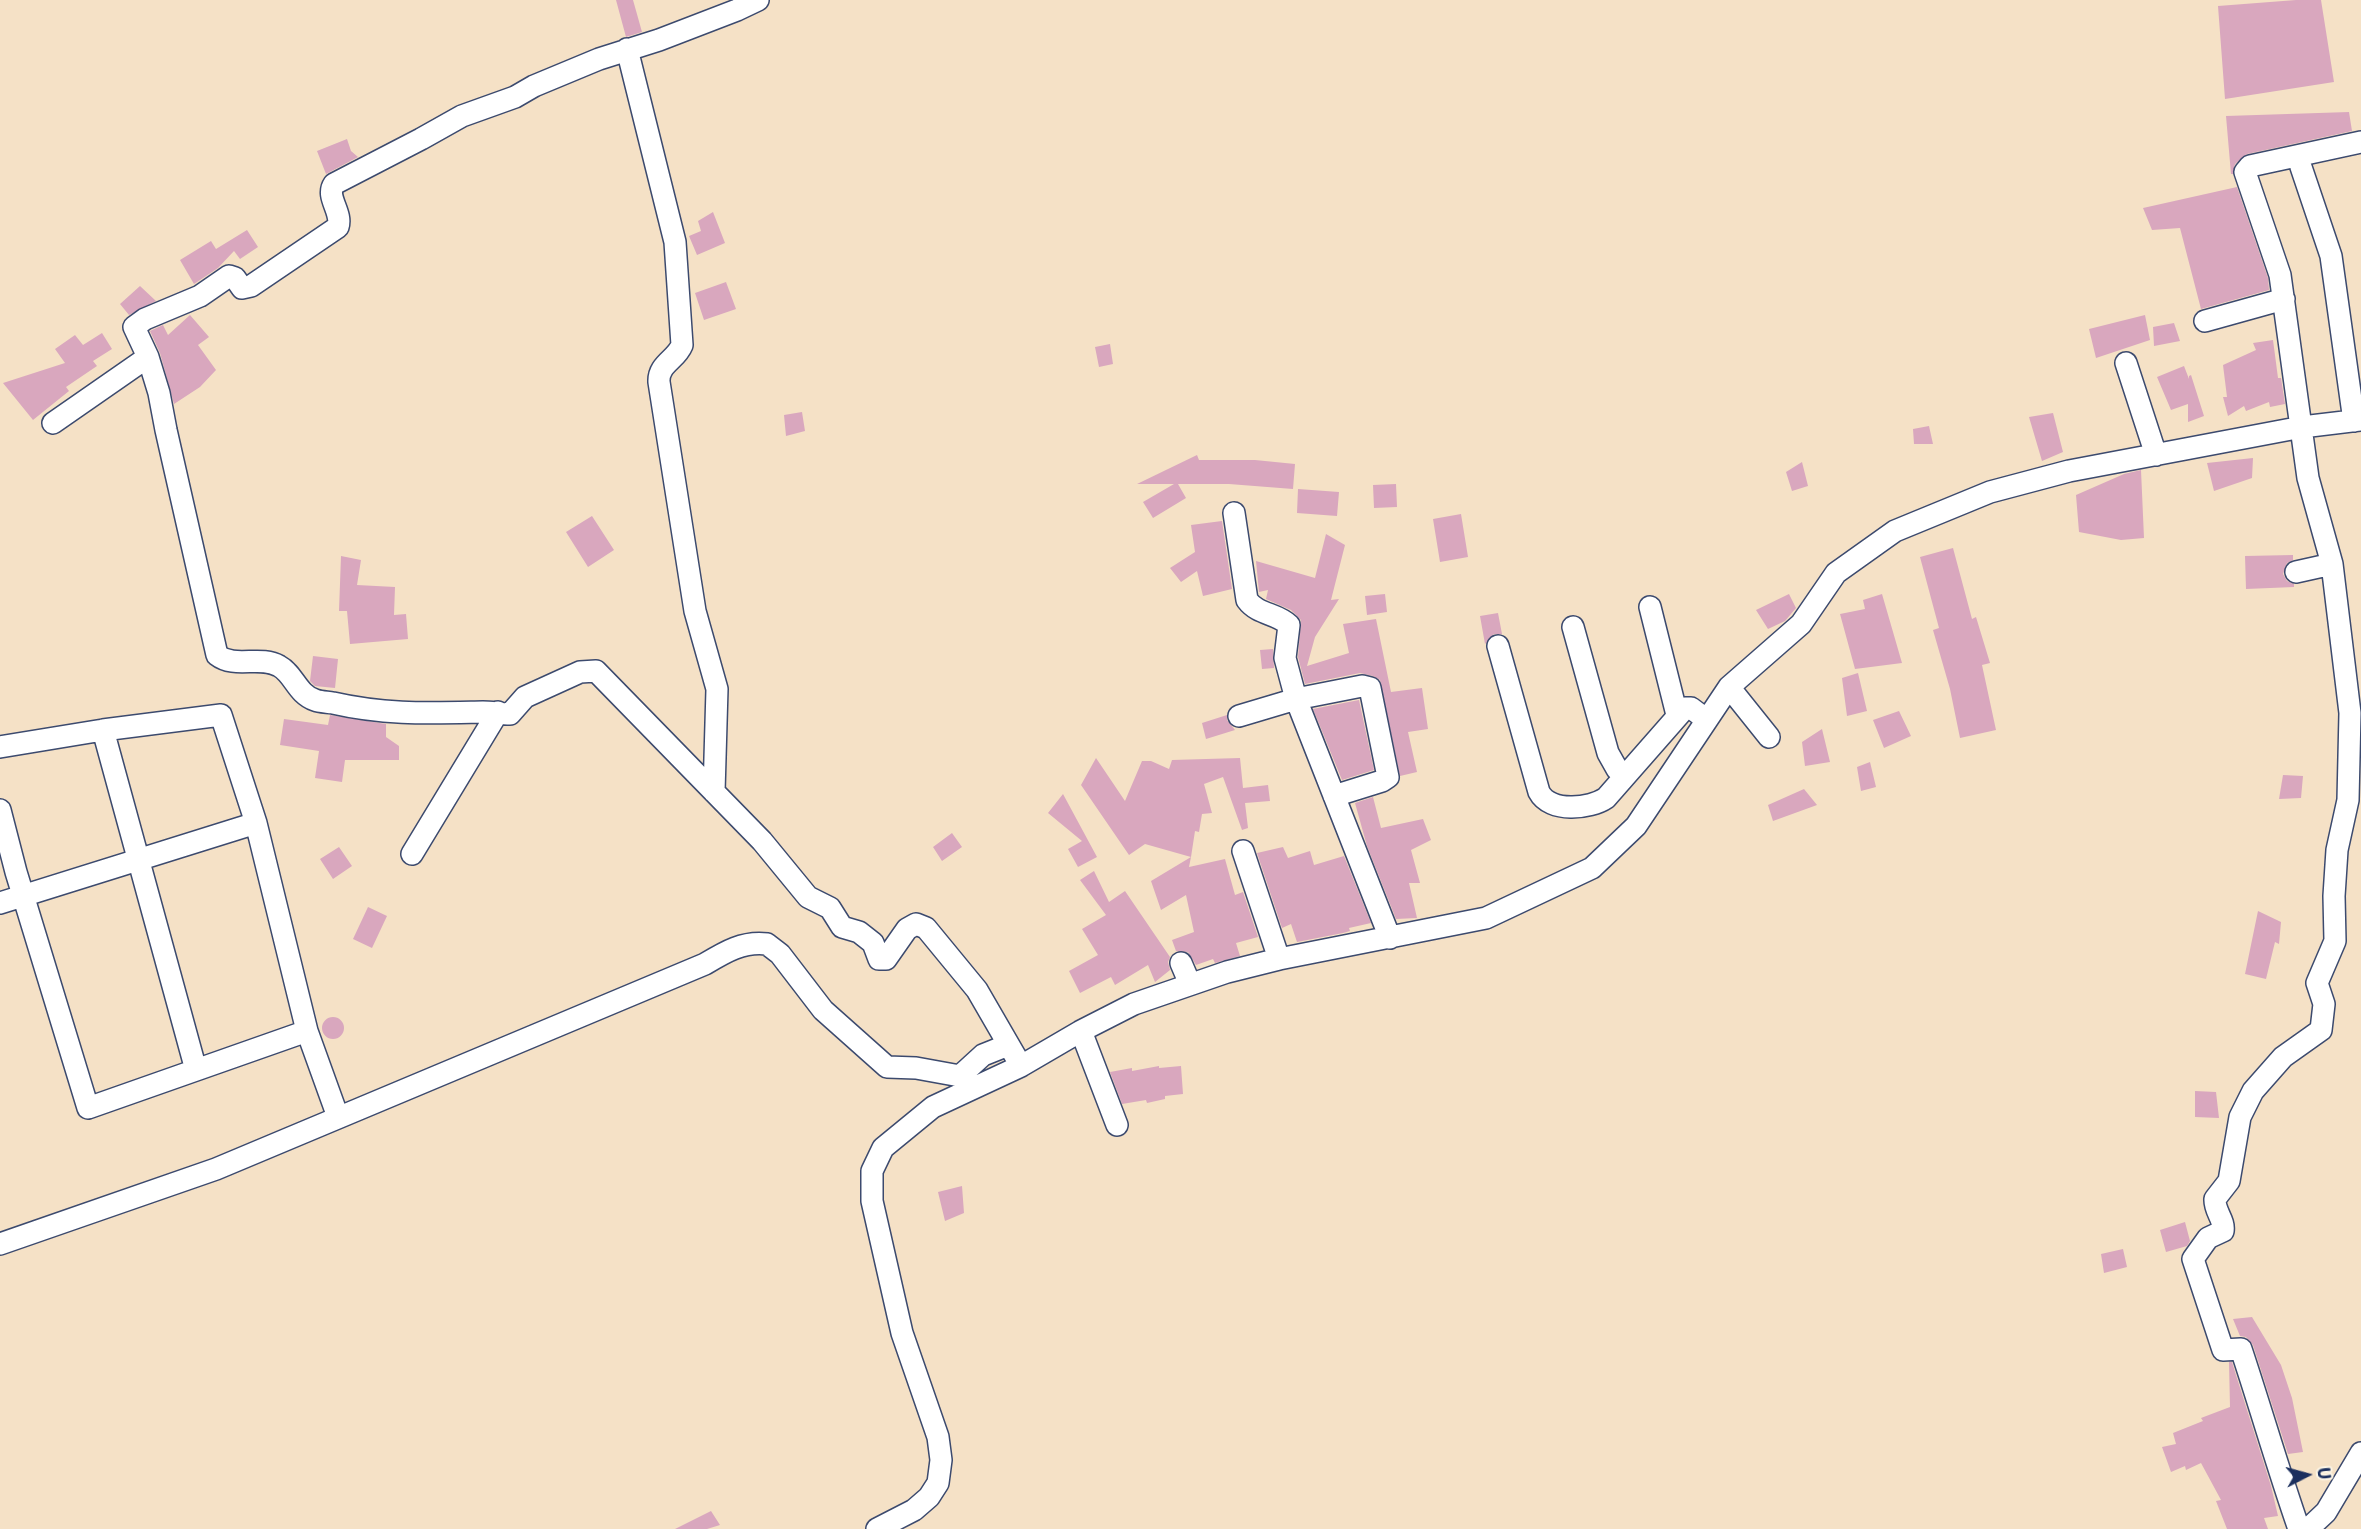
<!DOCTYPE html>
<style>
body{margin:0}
#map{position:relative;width:2361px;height:1529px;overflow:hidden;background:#f5e1c6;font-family:"Playpen Sans",sans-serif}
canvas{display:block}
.north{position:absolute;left:2277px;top:1445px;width:60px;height:60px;-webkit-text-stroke:4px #fcf5e5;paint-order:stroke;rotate:84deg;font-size:16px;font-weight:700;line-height:24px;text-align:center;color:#1b2f5e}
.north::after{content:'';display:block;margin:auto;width:21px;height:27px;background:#1b2f5e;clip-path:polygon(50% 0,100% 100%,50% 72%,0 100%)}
</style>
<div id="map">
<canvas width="2361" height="1529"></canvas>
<div class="north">U</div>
</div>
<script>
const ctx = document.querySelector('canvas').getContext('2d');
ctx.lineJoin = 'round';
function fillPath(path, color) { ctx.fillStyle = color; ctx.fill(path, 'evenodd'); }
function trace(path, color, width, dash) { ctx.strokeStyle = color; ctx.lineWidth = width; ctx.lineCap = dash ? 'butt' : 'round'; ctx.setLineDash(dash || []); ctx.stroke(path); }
fillPath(new Path2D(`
 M616,0H633L642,32L626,37Z
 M2296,0H2321L2334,82L2225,99L2218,6Z
 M2349,112L2352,131L2247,154L2235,164L2233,174H2231L2226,116Z
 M347,139L351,151L358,157L326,174L317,151Z
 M2237,187L2268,278L2269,290L2201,309L2180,228L2152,230L2143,208Z
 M713,212L725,243L697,255L689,236L701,231L698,221Z
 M247,230L258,247L240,259L234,251L218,268L194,284L180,260L211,241L216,249Z
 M726,282L736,309L704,320L695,293Z
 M140,286L156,301L129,315L120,304Z
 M190,315L209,337L198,345L216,370L200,387L174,404L160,353L150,331L163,325L168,335Z
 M2145,315L2150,340L2096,358L2089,329Z
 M2174,323L2180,341L2154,346L2153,327Z
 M102,333L112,349L93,361L97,366L66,387L69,391L33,420L3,383L65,363L55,349L75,335L83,345Z
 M2273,340L2278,378H2281L2285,404L2270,407L2269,402L2246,411L2244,406L2228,416L2223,397H2227L2223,365L2256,350L2253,343Z
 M1110,344L1113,364L1099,367L1095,347Z
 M2184,366L2189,379V376L2191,375L2204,416L2188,422V404L2171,410L2157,377Z
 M802,412L805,431L786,436L784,415Z
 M2053,413L2063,452L2042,461L2029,417Z
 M1929,426L1933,444H1914L1913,429Z
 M1197,455L1199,460H1255L1295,464L1293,489L1229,484H1178L1186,498L1153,518L1143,502L1174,484H1137Z
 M2253,458L2252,478L2214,491L2207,463Z
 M1802,462L1808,486L1792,491L1786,472Z
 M2141,470L2144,538L2121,540L2079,532L2076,495L2124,474Z
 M1396,484L1397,507L1374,508L1373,485Z
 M1298,489L1339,492L1337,516L1297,513Z
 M1461,514L1468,557L1440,562L1433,519Z
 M592,516L614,550L588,567L566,532Z
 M1222,521L1232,589L1203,596L1197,571L1181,582L1170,568L1195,552L1191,525Z
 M1326,534L1345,545L1331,600L1339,599L1315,637L1307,666L1349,653L1343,624L1376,619L1391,692L1422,688L1428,729L1408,732L1417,772L1400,776L1380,680L1373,676L1360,673L1305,684L1298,657L1301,620L1291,610L1266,599L1268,590L1259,592L1256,561L1315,578Z
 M1953,548L1972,619L1976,617L1990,663L1982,665L1996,730L1960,738L1950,689L1933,630L1939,628L1920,557Z
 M2293,555V560L2287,563L2283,574L2287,581L2294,584V587L2246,589L2245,556Z
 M341,556L361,560L357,585L395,587L394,615L406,614L408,639L350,644L347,611H339Z
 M1385,594L1387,612L1367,615L1365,596Z
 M1789,594L1796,608L1785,621L1768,629L1756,610Z
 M1882,594L1902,663L1855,669L1840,614L1865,609L1863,600Z
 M1498,613L1502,634H1494L1485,644L1480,616Z
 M1273,649L1274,668L1262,669L1260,650Z
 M313,656L338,659L335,688L315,686L310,681Z
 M1858,673L1867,711L1847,716L1842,678Z
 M1359,700L1374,770L1342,780L1313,709Z
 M1899,711L1911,736L1884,748L1873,720Z
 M330,715L386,724V737L399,746V760H345L342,782L315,778L319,751L280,745L284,719L328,725Z
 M1227,715V720L1235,730L1206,739L1202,723Z
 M1822,729L1830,762L1805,766L1802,742Z
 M1096,758L1125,801L1142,761H1151L1169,769L1172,760L1240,758L1243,788L1268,785L1270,801L1245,803L1248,828L1242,830L1223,777L1204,784L1212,813L1202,814L1199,832L1195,831L1191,857L1145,844L1129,855L1081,785Z
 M1870,762L1876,787L1861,791L1857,767Z
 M2283,775L2303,776L2301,798L2279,799Z
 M1804,789L1817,805L1773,821L1768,805Z
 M1063,794L1097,857L1078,867L1068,849L1082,841L1048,813Z
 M1373,797L1381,828L1423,819L1431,840L1411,850L1420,883H1409L1417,918L1396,919L1367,846L1355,803Z
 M952,833L962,847L942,861L933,847Z
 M339,847L352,866L333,879L320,859Z
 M1283,847L1288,858L1310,851L1314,865L1344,856L1371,923L1349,928L1350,931L1343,933L1297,942L1291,924L1282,928L1257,853Z
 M1191,857L1189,867L1225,859L1235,895L1243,892L1258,937L1236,943L1240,956L1215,963L1213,959L1196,965L1188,952L1176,951L1172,940L1194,932L1186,895L1161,910L1151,881Z
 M1094,871L1109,902L1125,891L1170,957L1168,962L1170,970L1155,982L1148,965L1115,985L1111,977L1080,993L1069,971L1098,955L1082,929L1106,915L1080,880Z
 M368,907L387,916L372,948L353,939Z
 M2258,911L2281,922L2279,944L2275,942L2266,979L2245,974Z
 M322 1028a11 11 0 1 1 22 0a11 11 0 1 1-22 0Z
 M1159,1066V1068L1181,1066L1183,1094L1165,1096V1099L1147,1103L1146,1100L1122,1104L1110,1072L1132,1068V1071Z
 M2195,1091L2216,1092L2219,1118L2195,1117Z
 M962,1186L964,1213L945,1221L938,1192Z
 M2185,1222L2190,1241L2187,1246L2166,1252L2160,1230Z
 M2123,1249L2127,1267L2104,1273L2101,1254Z
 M2252,1317L2281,1365L2292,1398L2303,1452L2288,1454L2253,1345L2246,1337L2240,1336L2233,1319Z
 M2229,1362H2232L2236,1375L2271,1486L2278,1516L2264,1518L2268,1529H2227L2216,1501L2221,1500L2201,1463L2186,1470L2185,1466L2171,1472L2162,1447L2176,1444L2173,1433L2203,1421L2201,1418L2230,1407Z
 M711,1511L720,1525L707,1529H675Z`), '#d9a7be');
const minor = new Path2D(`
 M758,0L737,10L659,40L599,59L534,86L515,97L462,116L421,139L334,184C325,197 343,212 338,227L251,286L242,288L235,278L229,276L200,296L145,319L134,327L148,357L159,393L166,430L217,655C235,669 260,655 279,666C294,674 297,694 315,700C320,702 327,702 333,703C385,715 430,713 483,712C492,712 501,714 510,714L525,697L580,672L596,671L762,841L808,897L830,908L842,927L859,932L873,943L879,959H886L907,929L916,924L926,928L977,990L1021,1066
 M627,49L675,242L682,345C676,360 658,364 659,382L695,611L717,689L714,792
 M2301,167L2331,256L2354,421
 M2205,321L2284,299
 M2126,363L2156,455
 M53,423L148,357
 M1234,513L1247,600C1258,615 1277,613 1289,625L1285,658L1296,699L1390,938
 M2296,572L2332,564
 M1650,607L1677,715
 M1573,627L1608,753L1617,769L1625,776
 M1498,646L1539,792C1550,813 1590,809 1606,798L1685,708H1691L1707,720
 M1729,687L1769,737
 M1239,716L1296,699L1362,686L1370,688L1388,777L1382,781L1334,796
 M103,730L196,1070
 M0,747L103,730L221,715L256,823L307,1031
 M0,810L16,872L88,1108L307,1031L338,1117
 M1243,851L1279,959
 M412,854L498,712
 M0,903L256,823
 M1181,963L1190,984
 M1081,1031L1117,1125
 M0,1244L216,1169L705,964C725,952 743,941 767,944L780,954L823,1010L887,1067L916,1068L960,1076L983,1055L1008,1045
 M877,1529L914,1510L929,1497L938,1483L941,1460L938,1437L902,1333L872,1201V1171L883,1148L933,1107L1021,1066L1081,1031L1134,1004L1227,972L1279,959L1486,918L1592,868L1636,826L1729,687L1801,624L1836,573L1895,531L1990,492L2069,471L2302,427L2361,420
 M2299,1529C2278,1469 2261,1409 2241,1349L2223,1350L2193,1259L2208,1238L2223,1231C2225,1220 2214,1211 2215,1199L2229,1181L2240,1117L2253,1091L2283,1057L2321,1030L2324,1004L2317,983L2335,941L2334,896L2337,850L2348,800L2350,713L2332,564L2308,478L2280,275L2245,172L2250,166L2361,142
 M2308,1529L2326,1512L2361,1453`);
trace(minor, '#3c4a6e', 24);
trace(minor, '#fff', 21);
</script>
